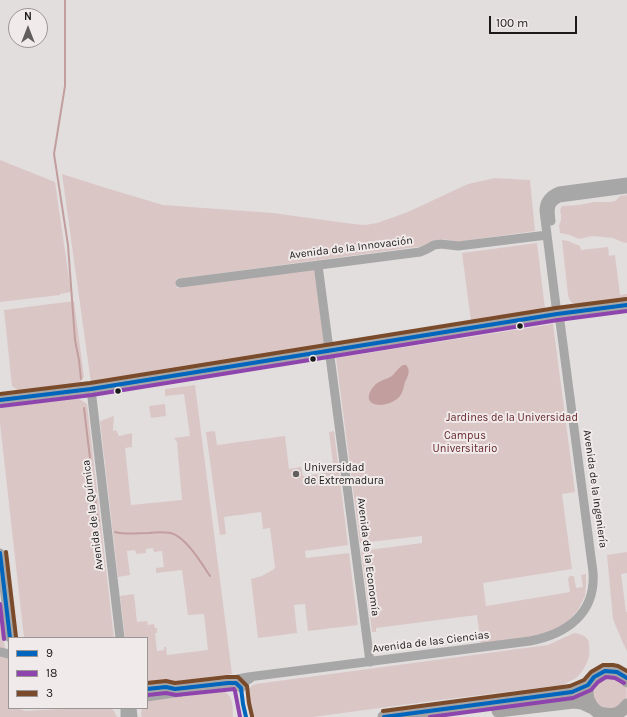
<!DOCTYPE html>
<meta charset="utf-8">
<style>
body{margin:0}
#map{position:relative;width:627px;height:717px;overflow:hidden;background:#e2dede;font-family:Karla,sans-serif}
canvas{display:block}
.legend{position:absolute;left:8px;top:637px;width:140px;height:72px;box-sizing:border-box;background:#f1eaea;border:1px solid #9b9696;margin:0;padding:5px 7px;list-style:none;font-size:12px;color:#1b1919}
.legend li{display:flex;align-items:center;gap:8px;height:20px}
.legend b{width:20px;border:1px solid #9b9696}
.north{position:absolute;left:8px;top:8px;width:40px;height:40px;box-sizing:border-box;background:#f1eaea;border:1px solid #9b9696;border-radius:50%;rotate:0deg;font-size:11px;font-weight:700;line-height:16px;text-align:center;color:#1b1919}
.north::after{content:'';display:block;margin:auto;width:14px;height:18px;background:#615e5e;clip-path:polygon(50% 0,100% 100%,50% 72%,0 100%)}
.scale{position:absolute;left:489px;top:16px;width:88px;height:18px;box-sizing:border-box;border:2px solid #1b1919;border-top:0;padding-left:5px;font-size:12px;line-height:14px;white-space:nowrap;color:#1b1919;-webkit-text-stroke:3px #f1eaea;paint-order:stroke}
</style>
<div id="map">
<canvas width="627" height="717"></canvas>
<ul class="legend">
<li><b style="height:5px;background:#0065bd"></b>9</li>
<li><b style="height:5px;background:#8e44ad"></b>18</li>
<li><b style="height:5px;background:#7a4b2a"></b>3</li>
</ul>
<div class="north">N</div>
<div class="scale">100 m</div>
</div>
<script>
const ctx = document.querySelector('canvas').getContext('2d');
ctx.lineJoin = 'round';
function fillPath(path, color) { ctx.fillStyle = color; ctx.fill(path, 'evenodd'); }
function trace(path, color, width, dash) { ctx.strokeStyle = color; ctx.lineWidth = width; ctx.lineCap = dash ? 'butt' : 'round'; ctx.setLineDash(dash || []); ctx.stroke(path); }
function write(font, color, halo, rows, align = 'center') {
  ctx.font = font + ' Karla,sans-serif'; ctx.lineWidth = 4; ctx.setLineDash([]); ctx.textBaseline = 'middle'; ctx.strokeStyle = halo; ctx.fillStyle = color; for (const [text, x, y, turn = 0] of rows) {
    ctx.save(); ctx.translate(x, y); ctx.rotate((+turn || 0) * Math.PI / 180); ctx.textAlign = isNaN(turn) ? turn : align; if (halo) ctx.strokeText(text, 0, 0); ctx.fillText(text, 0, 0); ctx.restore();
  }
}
fillPath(new Path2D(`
 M0,160L55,182L71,292L60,294V295L0,302Z
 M62,174L106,188L163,205L273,213L353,224L365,225L377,223L408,212L468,184L495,178L530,180L535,231L456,242C440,238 439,238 424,246L176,279L177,288L314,269L325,346L245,357L91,383Z
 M627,195V243L622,242L613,238L592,236L579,239L570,235L560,233L559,225L561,220V215L560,210L562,206L579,205L594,202H610L615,201L620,196Z
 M562,240L568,241L580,246L581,250L608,247L609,256L615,255L620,295L627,294V298L577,304C572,304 569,301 568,295Z
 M537,243L545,309L471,321L462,253Z
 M74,301L84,377L79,384L19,391L12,386L4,310Z
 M553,324L575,492L562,494L572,569L483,583L486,606L570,592L568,579L570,576H574L576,588L583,587L581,575L586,574V586L585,596L578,610L567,622L558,628L540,636L481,645L477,615L376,628V632H372L361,551L422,543V536L360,543L336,358Z
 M195,385L232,674L147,685V638H125L120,596L134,594L137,622L147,621L148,625L154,624L155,628H157V633H155L157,651L164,650V647H166L167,655L208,650L204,614L188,615L182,570L156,573V568L164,567L162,551L154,552L153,548L146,549V553L136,554L135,550L127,551L130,575L118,577L100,421L114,416L113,431L116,430L119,436L132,433V447L125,448L131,505L182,500L177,442L174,438L190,436L184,394L165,396V389Z
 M78,398L87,404L114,638H24L0,423V408Z
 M165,404L166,416L151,418L149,406Z
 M215,431L217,445L285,436L289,469L301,467L303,476L334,472L329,432L334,431L348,545L305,551L306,558L349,553L358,625L308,631L305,604L294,605L297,633L258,638L251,579L262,576L274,569L275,567L270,528L263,529L261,512L224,517L226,534L220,535L206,432Z
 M627,552V573L621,574L626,612H627V651L623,643L613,619L607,555Z
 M0,610V611L5,650L0,649Z
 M574,633C579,634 585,635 588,640C589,642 589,644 589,646C591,657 586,667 579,675C575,680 568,682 562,685L432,701L313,717H252C246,707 241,688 256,684L548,645Z
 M0,655L9,657V708H18L25,711L80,708H109C114,709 115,713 117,717H0Z
 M608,675L625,684C627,689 627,695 626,701L608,711L595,704L592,687Z
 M220,690C233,693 233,705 233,717H142L141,715L142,708H147V702L150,700Z`), '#dbc6c6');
fillPath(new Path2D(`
 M403,365H406C411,370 408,376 405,382C404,386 403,392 400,396C389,410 356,408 374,386C379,380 386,380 392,376C396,372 398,368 403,365Z`), '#c29e9e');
trace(new Path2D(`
 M65,0V86L54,154L68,245L75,340L79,360L81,379
 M84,408L92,475
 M93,482L97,514L99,521
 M115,532C127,535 137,533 149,533C156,532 164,532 171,533C186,537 202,564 210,576`), '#c29e9e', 2);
trace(new Path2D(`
 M551,221C550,210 548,204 559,198L627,189
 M318,265L370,662
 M180,283L420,252L427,249L434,245L441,244L458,246L547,235
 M557,314L544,211C544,201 549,195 559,191L627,182
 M91,389L120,638
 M0,400L91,389L557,314L627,305
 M0,553L10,638
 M0,652L9,654
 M228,683L238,679L248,677L530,641C567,634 596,613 593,572L559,314
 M147,689L166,687L175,689L185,688L233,683H236L241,688L243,683L251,678
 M147,697L181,692
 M125,708V717
 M132,708L133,717`), '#a8a7a7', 9);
trace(new Path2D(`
 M627,681C611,657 575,681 591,705C594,710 599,714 606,714C614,716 622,712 627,705
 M498,711L574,702L582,703L593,708
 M384,717L566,694L572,692L588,685`), '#a7a4a4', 13);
trace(new Path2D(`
 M0,400L91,389L557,314L627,305
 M0,553L10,638
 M147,689L166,687L175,689L228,683H236L241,688L243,704L246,717
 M384,717L572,692L588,685L594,677L605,671L617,672L627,678`), '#0065bd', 4);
trace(new Path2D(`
 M1,406L92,395L558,320L627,311
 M0,604L4,639
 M148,695L166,693L176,695L234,689L235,691L240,717
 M430,717L573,698L591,690L598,682L606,677L615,678L624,683`), '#8e44ad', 4);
trace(new Path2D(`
 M0,394L90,383L556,308L626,299
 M6,552L16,637
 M147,683L166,681L175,683L227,677H238L247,686L249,703L252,716
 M383,711L570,686L584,680L591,672L603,665H613L618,666L627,671`), '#7a4b2a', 4);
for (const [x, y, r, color] of [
 [520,326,3.5,"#1b1919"],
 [313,359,3.5,"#1b1919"],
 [118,391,3.5,"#1b1919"],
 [296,474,4,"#615e5e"]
]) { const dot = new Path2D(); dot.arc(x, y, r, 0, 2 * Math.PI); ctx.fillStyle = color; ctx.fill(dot); trace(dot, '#f1eaea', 1.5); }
write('11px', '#1b1919', '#f1eaea', [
 ["Avenida de la Innovación",351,248,-7],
 ["Avenida de la Ingeniería",595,489,82],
 ["Avenida de la Química",93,515,-97],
 ["Avenida de la Economía",368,557,83],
 ["Avenida de las Ciencias",431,642,-7]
]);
write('11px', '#642529', '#f1eaea', [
 ["Jardines de la Universidad",512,418],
 ["Campus",465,436],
 ["Universitario",465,449]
]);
write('11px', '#1b1919', '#f1eaea', [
 ["Universidad",304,468],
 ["de Extremadura",304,481]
], 'left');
</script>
